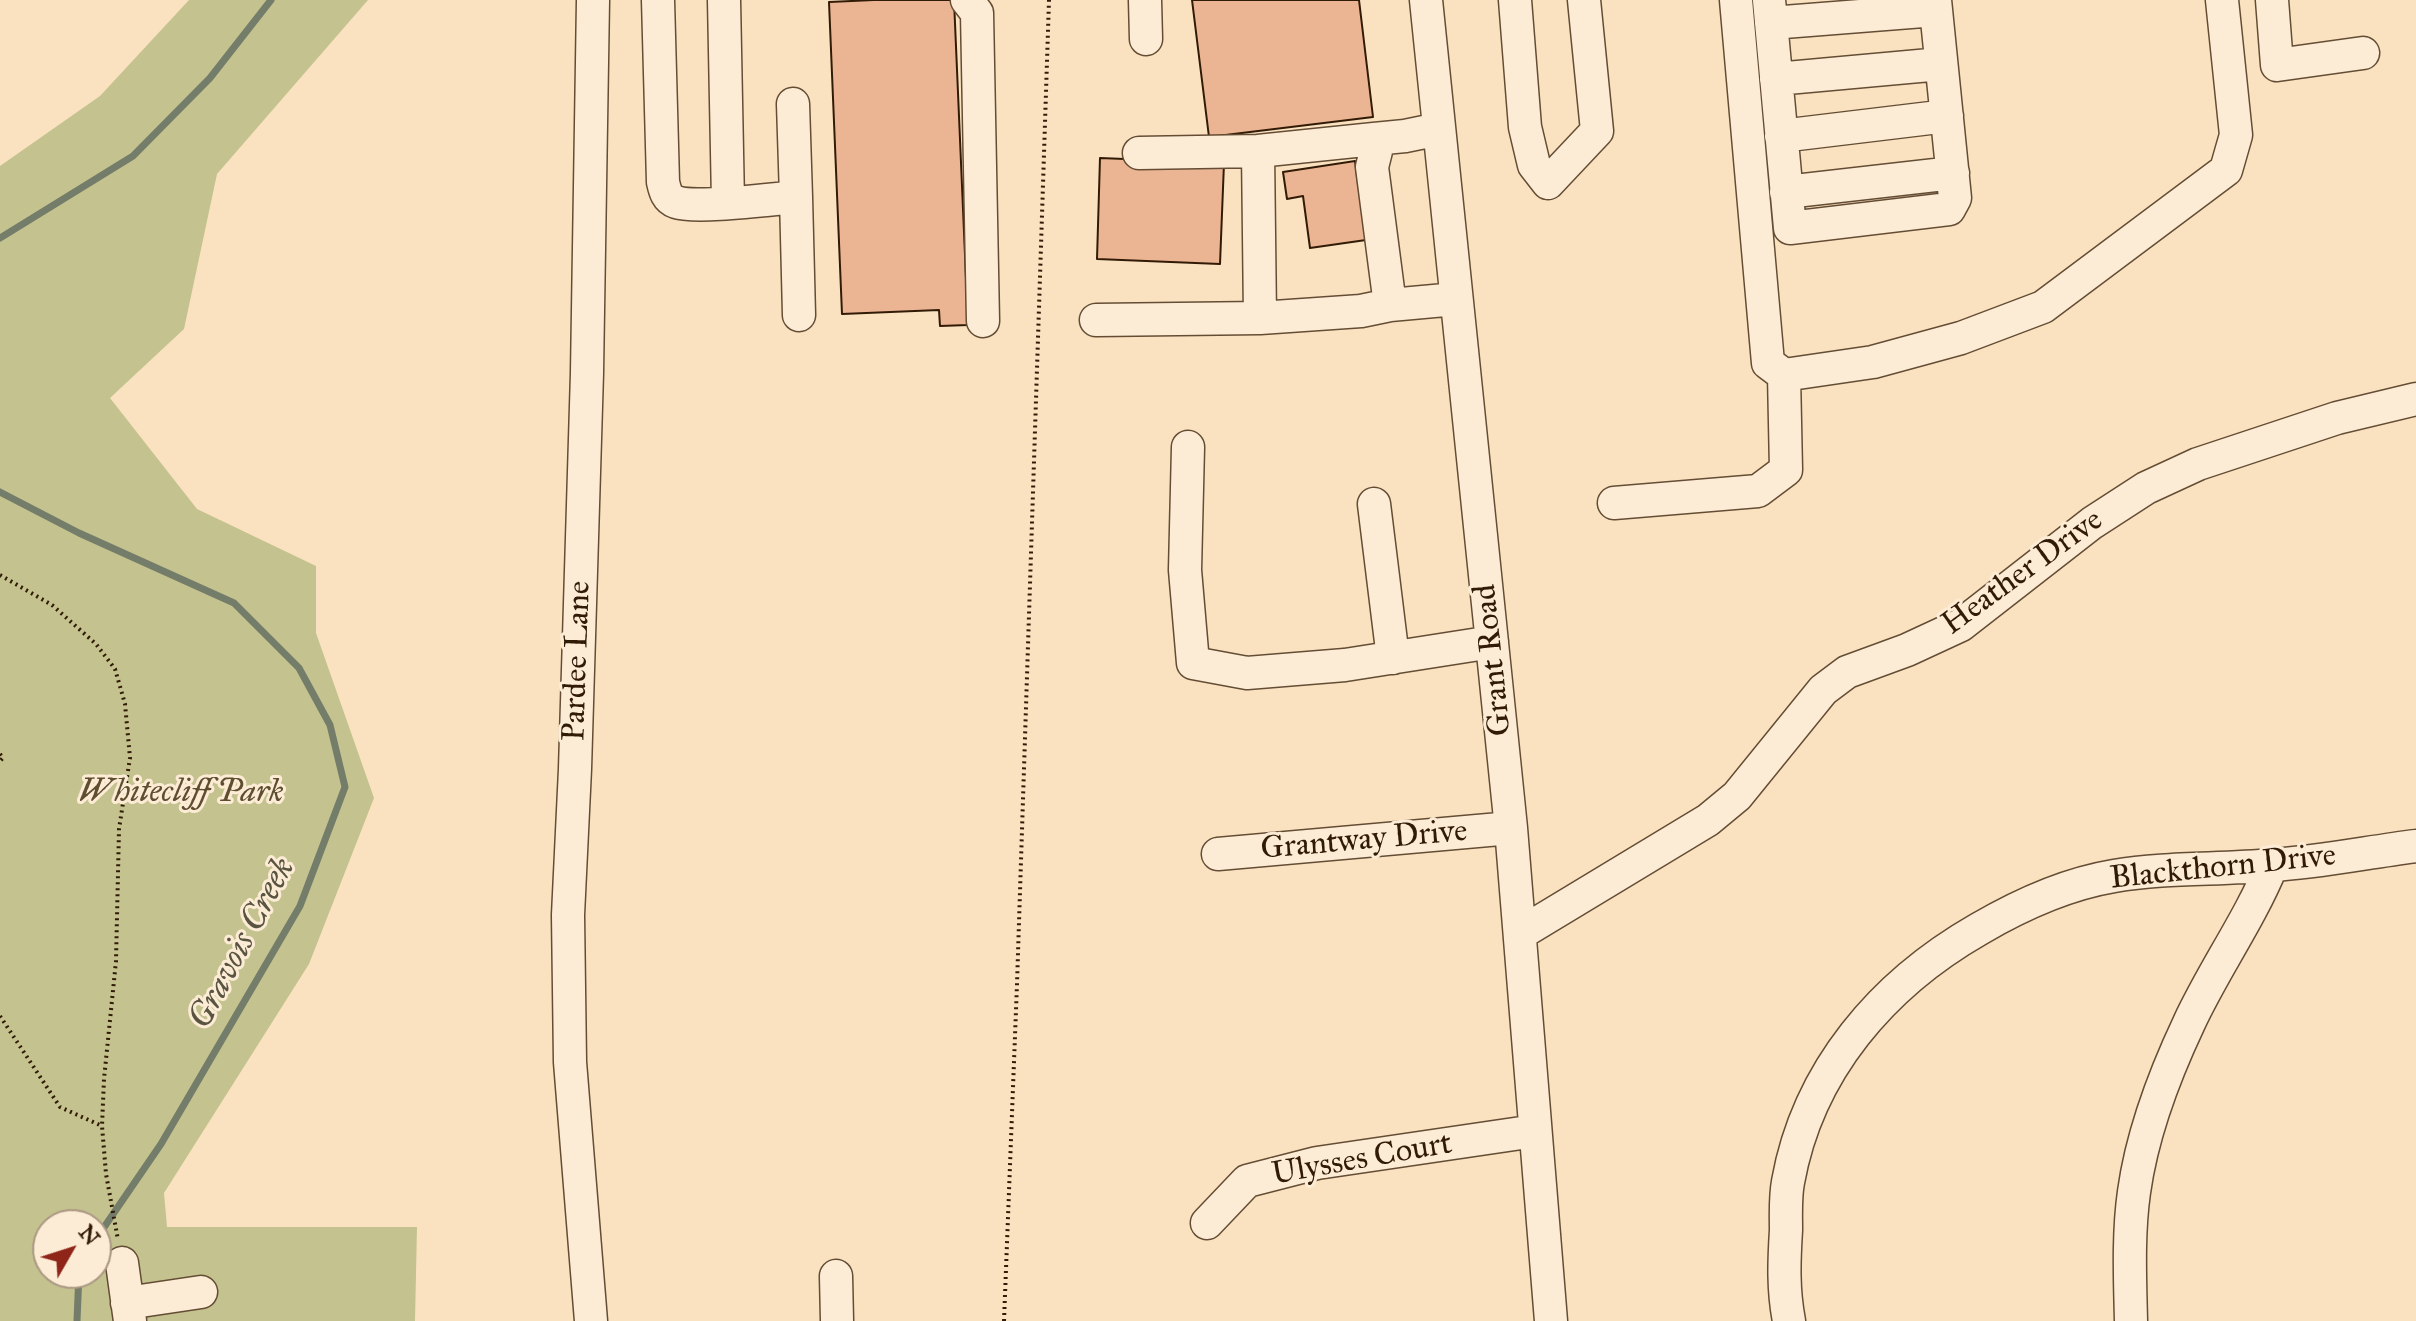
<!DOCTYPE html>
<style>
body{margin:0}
#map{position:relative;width:2416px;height:1321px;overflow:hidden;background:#fae2c0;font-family:"IM FELL Great Primer",serif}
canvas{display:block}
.north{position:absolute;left:32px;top:1209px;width:80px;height:80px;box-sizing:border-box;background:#fcecd6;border:2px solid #ab9883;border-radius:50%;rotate:51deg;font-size:22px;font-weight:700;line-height:32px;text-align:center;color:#321b06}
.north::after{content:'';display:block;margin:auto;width:28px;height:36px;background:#8f2418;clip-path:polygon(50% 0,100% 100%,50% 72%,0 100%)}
</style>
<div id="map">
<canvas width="2416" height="1321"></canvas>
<div class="north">N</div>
</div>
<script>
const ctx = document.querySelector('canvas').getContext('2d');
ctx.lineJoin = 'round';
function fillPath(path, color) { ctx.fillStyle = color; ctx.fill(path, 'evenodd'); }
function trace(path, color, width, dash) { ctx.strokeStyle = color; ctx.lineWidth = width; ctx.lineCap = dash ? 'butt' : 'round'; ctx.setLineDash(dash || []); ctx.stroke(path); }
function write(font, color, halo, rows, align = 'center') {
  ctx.font = font + ' "IM FELL Great Primer",serif'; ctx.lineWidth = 6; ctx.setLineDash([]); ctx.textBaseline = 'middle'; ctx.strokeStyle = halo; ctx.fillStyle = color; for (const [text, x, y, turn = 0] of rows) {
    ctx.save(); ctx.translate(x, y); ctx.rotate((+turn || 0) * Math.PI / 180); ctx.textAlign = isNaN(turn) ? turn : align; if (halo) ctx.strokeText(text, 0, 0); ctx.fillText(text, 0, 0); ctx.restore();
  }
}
fillPath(new Path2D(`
 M189,0H368L217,174L184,329L110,398L197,509L316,566V633L374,798L309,964L164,1193L167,1227H417L415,1321H0V166L100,96ZM48,1225H96V1273H48Z`), '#c4c28e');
trace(new Path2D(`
 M0,238L133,156L210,78L271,0
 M0,492L79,533L234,603L299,668L330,725L345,787L300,906L161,1144L96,1239
 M77,1321L79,1273`), '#737d6a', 7);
const building = new Path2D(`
 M874,0H954L968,325L940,326L939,310L842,314L829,2Z
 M1192,0H1359L1373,117L1209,137Z
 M1100,158L1224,163L1220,264L1097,259Z
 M1355,161L1366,240L1310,248L1303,196L1287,199L1283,172Z`);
fillPath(building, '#ebb593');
trace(building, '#321b06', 2);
const minor = new Path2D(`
 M658,0L663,182C665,191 667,199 676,202C695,209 772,199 796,197L799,315
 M724,0L728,202
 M967,0L977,13L983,321
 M1145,0L1146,39
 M1426,0L1511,828L1551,1321
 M1515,0L1525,127L1534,165L1548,183L1597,131L1584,0
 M1736,0L1768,363L1784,375
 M1769,0L1790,228L1949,209L1955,198L1935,0
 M2272,0L2277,65L2363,53
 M1771,23L1936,10
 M1776,79L1941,64
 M793,104L796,197
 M1439,129L1405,136L1374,139L1376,151L1372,167L1390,305L1456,299
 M1781,136L1947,116
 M1139,153L1258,151L1374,139
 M1786,192L1953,173
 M1260,318L1361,311L1390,305
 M1096,320L1260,318L1258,151
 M1188,447L1185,570L1193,663L1247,673L1345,665L1492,642
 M1614,503L1758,491L1786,470L1784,375L1873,362L1961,338L2043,307L2226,170L2236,135L2222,0
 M1374,504L1393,658
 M1218,854L1511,828
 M1521,933L1708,820L1737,796L1823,690L1847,672L1907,650L1961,625L2092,523L2146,488L2198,464L2337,418L2416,399
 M1207,1223L1247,1181L1317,1163L1535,1131
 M122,1263L130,1321
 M836,1276L837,1321
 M127,1303L201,1292
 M591,1321L570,1062L568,915L575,769L587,373L593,0
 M1789,1321C1783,1290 1784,1262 1786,1230C1786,1215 1785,1198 1788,1182C1808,1070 1883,984 1979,929C2020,905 2066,884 2114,876C2166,867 2219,870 2272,865C2320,862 2368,852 2416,846
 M2131,1321C2130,1279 2128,1234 2134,1192C2142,1134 2164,1076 2189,1023C2214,969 2249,921 2272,865`);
trace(minor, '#644d34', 35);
trace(new Path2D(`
 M0,575L52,605L96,644L115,669L125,704L130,758L119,829L116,961L104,1079L102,1126L106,1174L118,1240
 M0,754L3,758L0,761
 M0,1016L60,1107L102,1126
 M1004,1321L1017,984L1049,0`), '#321b06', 4, [2, 4]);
trace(minor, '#fcecd6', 32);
write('32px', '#321b06', '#fcecd6', [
 ["Heather Drive",2023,573,-36],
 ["Grant Road",1494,660,-96],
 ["Pardee Lane",578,661,-88],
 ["Grantway Drive",1364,841,-5],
 ["Blackthorn Drive",2223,868,-6],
 ["Ulysses Court",1362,1160,-10]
]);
write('italic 32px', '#5e4d2f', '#fcecd6', [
 ["Whitecliff Park",181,793]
]);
write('italic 34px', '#585440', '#fcecd6', [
 ["Gravois Creek",243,944,-62]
]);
</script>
